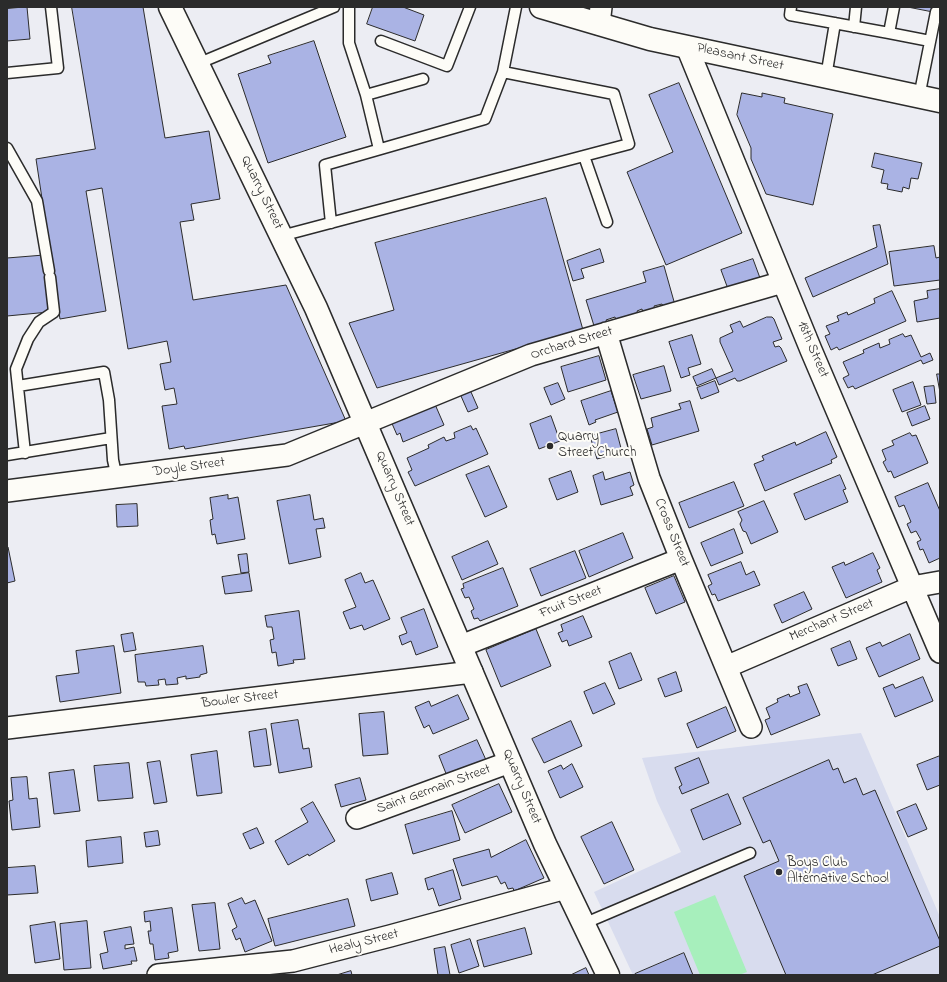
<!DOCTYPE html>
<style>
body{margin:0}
#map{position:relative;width:947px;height:982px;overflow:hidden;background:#ecedf3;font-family:"Indie Flower",sans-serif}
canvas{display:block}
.frame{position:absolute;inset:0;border:8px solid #2b2b2b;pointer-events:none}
</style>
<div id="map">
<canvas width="947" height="982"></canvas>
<div class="frame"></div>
</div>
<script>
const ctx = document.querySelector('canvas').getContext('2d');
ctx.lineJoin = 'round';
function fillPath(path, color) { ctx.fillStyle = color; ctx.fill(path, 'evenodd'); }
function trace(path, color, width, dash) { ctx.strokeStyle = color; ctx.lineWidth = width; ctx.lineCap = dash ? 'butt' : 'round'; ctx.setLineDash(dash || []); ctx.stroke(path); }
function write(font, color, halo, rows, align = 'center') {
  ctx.font = font + ' "Indie Flower",sans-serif'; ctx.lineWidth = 4; ctx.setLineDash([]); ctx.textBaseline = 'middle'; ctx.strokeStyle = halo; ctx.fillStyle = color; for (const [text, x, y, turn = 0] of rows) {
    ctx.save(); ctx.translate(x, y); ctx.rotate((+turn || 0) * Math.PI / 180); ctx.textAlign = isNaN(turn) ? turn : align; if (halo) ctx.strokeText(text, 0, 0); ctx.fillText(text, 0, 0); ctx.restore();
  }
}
fillPath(new Path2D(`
 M861,733L940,917V975H633L594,892L681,852L657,801L642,758Z`), '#d8dcee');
fillPath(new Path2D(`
 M715,895L747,972L739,975H700L674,912Z`), '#a7efbc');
const building = new Path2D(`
 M27,7L30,39L7,41V9Z
 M72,7H143L165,138L209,131L220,199L191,204L194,220L180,222L193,300L286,285L346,421L185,449L184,446L169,449L162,406L177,404L174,388L165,390L160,364L171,362L167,341L128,349L102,188L86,191L106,311L60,319L53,277L45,278L49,312L7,316V258L44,255L53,271L36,159L95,149Z
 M373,7H403L424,15L415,41L367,24Z
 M908,7H940V13Z
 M314,41L346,137L268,163L238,74L271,63L268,56Z
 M679,83L742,233L666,265L627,172L673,152L649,95Z
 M742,93L762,97V93L785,98L784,103L833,114L813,205L766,194L751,159V148L737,115Z
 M875,153L922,163L918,179L911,178L909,189L903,187L902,192L887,189L888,184L881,183L884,170L872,167Z
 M546,198L583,330L377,388L349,323L394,310L375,243Z
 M880,225L888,264L813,297L805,278L877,247L873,226Z
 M934,246L936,258L940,257V280L894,286L889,252Z
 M600,249L604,262L581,269L584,278L573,281L567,261Z
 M753,259L760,278L728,289L721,270Z
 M664,266L675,305L664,308L662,304L654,306L655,310L643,313L642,309L637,311L638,314L616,320L615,317L606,320L608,325L595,329L586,300L646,282L643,272Z
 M940,289V318L917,322L914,301L928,298L927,291Z
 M892,291L906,321L839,350L837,347L831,350L825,336L830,334L826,326L839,321L837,316L847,312L848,315L875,303L874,299Z
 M767,317H772L774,319L782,339L773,342L775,347L779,346L781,348L787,361L740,381H737L735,378L719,385L716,378L733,371L720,342V338L733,332L730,325L740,321L743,327Z
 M903,334L905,337L911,335L921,357L930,353L933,360L923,364L921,360L855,389L853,386L848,388L843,378L849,375L843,362L864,353L863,350L879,343L880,348L890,344L889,340Z
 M692,335L701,364L688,368L690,375L681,378L669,342Z
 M599,356L606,380L568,392L561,367Z
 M664,366L671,391L641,399L633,375Z
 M712,369L716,378L697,386L693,377Z
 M937,374H940V392Z
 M715,381L719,392L701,399L697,388Z
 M913,382L921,405L902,412L893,390Z
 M558,383L565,399L551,405L544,388Z
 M934,386L936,403L927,404L924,387Z
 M611,391L618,412L595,420L596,422L589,425L581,401Z
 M471,392L478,408L468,412L461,396Z
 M690,401L699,431L652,445L647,429L653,427L651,418L681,409L679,404Z
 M434,402L444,425L403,442L400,433L397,435L390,419Z
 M925,406L930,419L912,426L907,413Z
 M551,416L560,441L539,449L530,424Z
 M471,426L473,430L476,428L488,454L415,486L408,472L412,470L407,458L429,448L428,445L444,437L446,441L455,438L454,433Z
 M616,429L622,452L597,459L590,436Z
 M826,432L837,457L831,460L832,463L765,491L754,464L764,460L762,456L795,442L796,445Z
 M910,433L912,436L916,435L928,463L894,478L891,471L888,472L883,462L886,460L882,450L894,445L892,441Z
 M489,466L507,507L485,517L466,475Z
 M571,471L578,492L557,500L549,479Z
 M603,472L605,480L630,472L634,485L630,487L633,495L601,505L593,476Z
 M840,475L846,489L843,490L848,502L805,520L794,494Z
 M734,482L744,506L689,528L679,503Z
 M928,483L940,511V558L929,563L923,549L920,550L917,542L921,540L916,531L911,533L907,524L911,522L904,505L899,507L895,497Z
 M228,495V499L238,497L245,539L217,544L215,534L212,535L210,520L213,519L210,498Z
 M310,495L314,520L323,518L325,528L316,529L321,557L289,564L277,501Z
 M764,501L778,532L751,544L746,532L743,531L740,524L742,520L738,512Z
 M137,504L138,526L117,527L116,505Z
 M734,529L743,553L711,566L701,543Z
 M623,533L633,558L589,577L579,551Z
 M488,541L498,564L462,580L452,557Z
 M7,547H8L15,581L7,583Z
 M575,551L586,578L541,596L530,569Z
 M873,553L880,568L877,570L882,582L846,598L832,567L844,562L845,565Z
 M247,554L249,572L241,573L238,555Z
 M741,562L746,575L754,571L760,585L718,601L715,594L712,595L708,586L712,584L708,575Z
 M503,568L518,606L480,621L478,618L474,619L471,611L474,609L469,597L465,598L461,589L464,588L463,584Z
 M249,573L252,591L225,594L222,577Z
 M361,573L365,583L373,580L390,619L364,630L362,625L350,629L343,612L356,607L345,580Z
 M674,576L685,602L656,614L645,588Z
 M804,592L812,609L782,623L774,605Z
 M424,609L438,647L416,655L411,641L402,645L399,636L407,633L401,618Z
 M299,611L305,659L293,660L294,663L278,666L276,652L272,653L270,640L274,639L272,627H267L265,616Z
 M583,616L592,637L569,646L567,640L562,642L558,633L563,631L561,625Z
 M536,629L551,666L501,687L486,650Z
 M133,633L136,650L124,652L121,635Z
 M910,634L920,659L879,677L866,648L880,642L882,646Z
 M850,641L857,659L838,666L831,649Z
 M114,646L121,693L60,702L56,676L79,673L76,651Z
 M203,646L207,673L200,675V677L186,679V676L177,678L178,684L166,685L165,679L158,680L159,685L146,686L145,682H138L135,655Z
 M631,653L642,680L619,689L609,662Z
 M676,672L682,691L665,697L658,679Z
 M923,677L933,701L895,717L883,688L893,684L895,688Z
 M605,683L615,704L593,714L584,692Z
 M807,684L820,715L771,735L765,720L770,718L766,708L778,702L777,699L789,694L790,697L800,693L798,687Z
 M458,695L469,719L433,734L429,725L424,728L415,707L429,701L431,706Z
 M726,707L736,731L697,748L687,724Z
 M384,712L388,754L363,756L359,714Z
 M298,720L303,749L309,748L312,767L279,773L271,724Z
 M571,721L582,746L544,763L532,739Z
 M266,729L271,765L254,767L249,732Z
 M477,740L486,760L447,776L439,756Z
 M217,751L222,793L197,796L191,755Z
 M940,756V785L927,790L917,765Z
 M699,758L709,783L682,794L679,787L682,785L675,768Z
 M829,760L833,770L838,768L844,783L856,778L863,795L875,790L940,941V946L872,975H786L744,876L779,861L770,840L763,843L743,798Z
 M160,761L167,802L154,804L147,763Z
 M129,763L133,798L98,801L94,766Z
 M572,764L583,787L560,798L548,771L561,765L563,769Z
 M74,770L80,811L54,814L49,773Z
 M27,777L29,799L37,798L40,827L12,830L9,801L13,800L11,778Z
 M360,778L366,800L341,807L335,785Z
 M499,784L512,812L465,833L452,805Z
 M728,794L741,824L703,840L691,810Z
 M313,802L335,841L309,856L308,854L288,865L275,841L308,822L301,809Z
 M916,804L927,829L908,837L897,812Z
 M452,811L460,840L413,854L405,825Z
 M612,822L634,870L604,884L581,837Z
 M257,828L264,843L250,849L243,834Z
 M158,831L160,845L146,847L144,833Z
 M121,837L123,863L88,867L86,841Z
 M526,840L544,878L514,891L513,888L508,889L505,882L501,884L497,876L462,886L453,859L489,849L491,857Z
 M35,866L38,893L7,895V868Z
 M453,870L461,899L439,906L433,888L428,890L425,879Z
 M392,873L398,894L371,901L366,880Z
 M242,898L245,904L255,900L272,941L245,952L240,938L236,940L232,930L237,927L228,904Z
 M348,899L355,926L275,946L268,919Z
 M215,903L220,949L199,951L192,905Z
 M172,908L178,951L168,953L169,958L155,960L153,944H150L148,931H151L150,921L145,922L144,912Z
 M87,921L91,968L64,970L60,924Z
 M55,922L60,959L35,963L30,926Z
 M131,927L134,944L125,945V949L134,947L137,961H131L132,964L103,969L100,954L108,952L104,932Z
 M525,928L532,954L484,967L477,941Z
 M470,939L479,966L459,973L451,945Z
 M445,947L450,975H438L434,949Z
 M684,953L693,975H635V974Z
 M586,968L589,975H571Z
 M351,971L352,975H337Z`);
fillPath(building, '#aab3e4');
trace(building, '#2b2b2b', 1);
const lane = new Path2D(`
 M349,7V43L366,95
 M791,7L790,15L889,33
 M894,7L889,33L930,41
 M854,27L856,7
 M381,41L447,66L470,7
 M197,64L334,7
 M7,73L58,68L51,7
 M826,77L835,23
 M919,97L936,12
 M7,148L37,201L49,271
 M379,149L366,95L423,79
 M584,156L607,222
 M331,223L325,165L485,119L503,72
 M281,236L629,144L614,94L503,72L516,7
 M18,386L104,372L109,400L113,460L117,478
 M25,453L16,369L28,339L39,322L54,312L50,277
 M7,455L111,438
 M583,924L750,853`);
const street = new Path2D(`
 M599,24L601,7
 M687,47L811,350L940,652
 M606,333L649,478L681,559L751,727
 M7,491L287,455L531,355L783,282
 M461,646L681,559
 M726,667L912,587L940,582
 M7,728L472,672
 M357,818L510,762
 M158,975L293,961L390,936L566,888`);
const secondary = new Path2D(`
 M170,7L316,308L545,844L608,975
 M541,7L650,39L940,101`);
trace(lane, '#2b2b2b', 13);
trace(street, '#2b2b2b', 24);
trace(secondary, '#2b2b2b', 25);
trace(lane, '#fdfcf7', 10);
trace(street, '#fdfcf7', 21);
trace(secondary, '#fdfcf7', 22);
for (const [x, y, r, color] of [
 [550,446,4,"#2b2b2b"],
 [779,872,4,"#2b2b2b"]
]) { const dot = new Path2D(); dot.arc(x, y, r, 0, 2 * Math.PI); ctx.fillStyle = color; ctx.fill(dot); trace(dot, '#fdfcf7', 1.5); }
write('14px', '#2b2b2b', '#fdfcf7', [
 ["Pleasant Street",740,58,12],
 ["Quarry Street",261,193,64],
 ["Orchard Street",572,344,-17],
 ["18th Street",812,350,67],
 ["Doyle Street",189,468,-8],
 ["Quarry Street",394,489,67],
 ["Cross Street",671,533,68],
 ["Fruit Street",571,603,-22],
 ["Merchant Street",832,621,-23],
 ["Bowler Street",240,700,-7],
 ["Quarry Street",521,787,67],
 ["Saint Germain Street",434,790,-20],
 ["Healy Street",364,943,-14]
]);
write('14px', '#2b2b2b', '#fdfcf7', [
 ["Quarry",558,438],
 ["Street Church",558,454],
 ["Boys Club",787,864],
 ["Alternative School",787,880]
], 'left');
</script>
